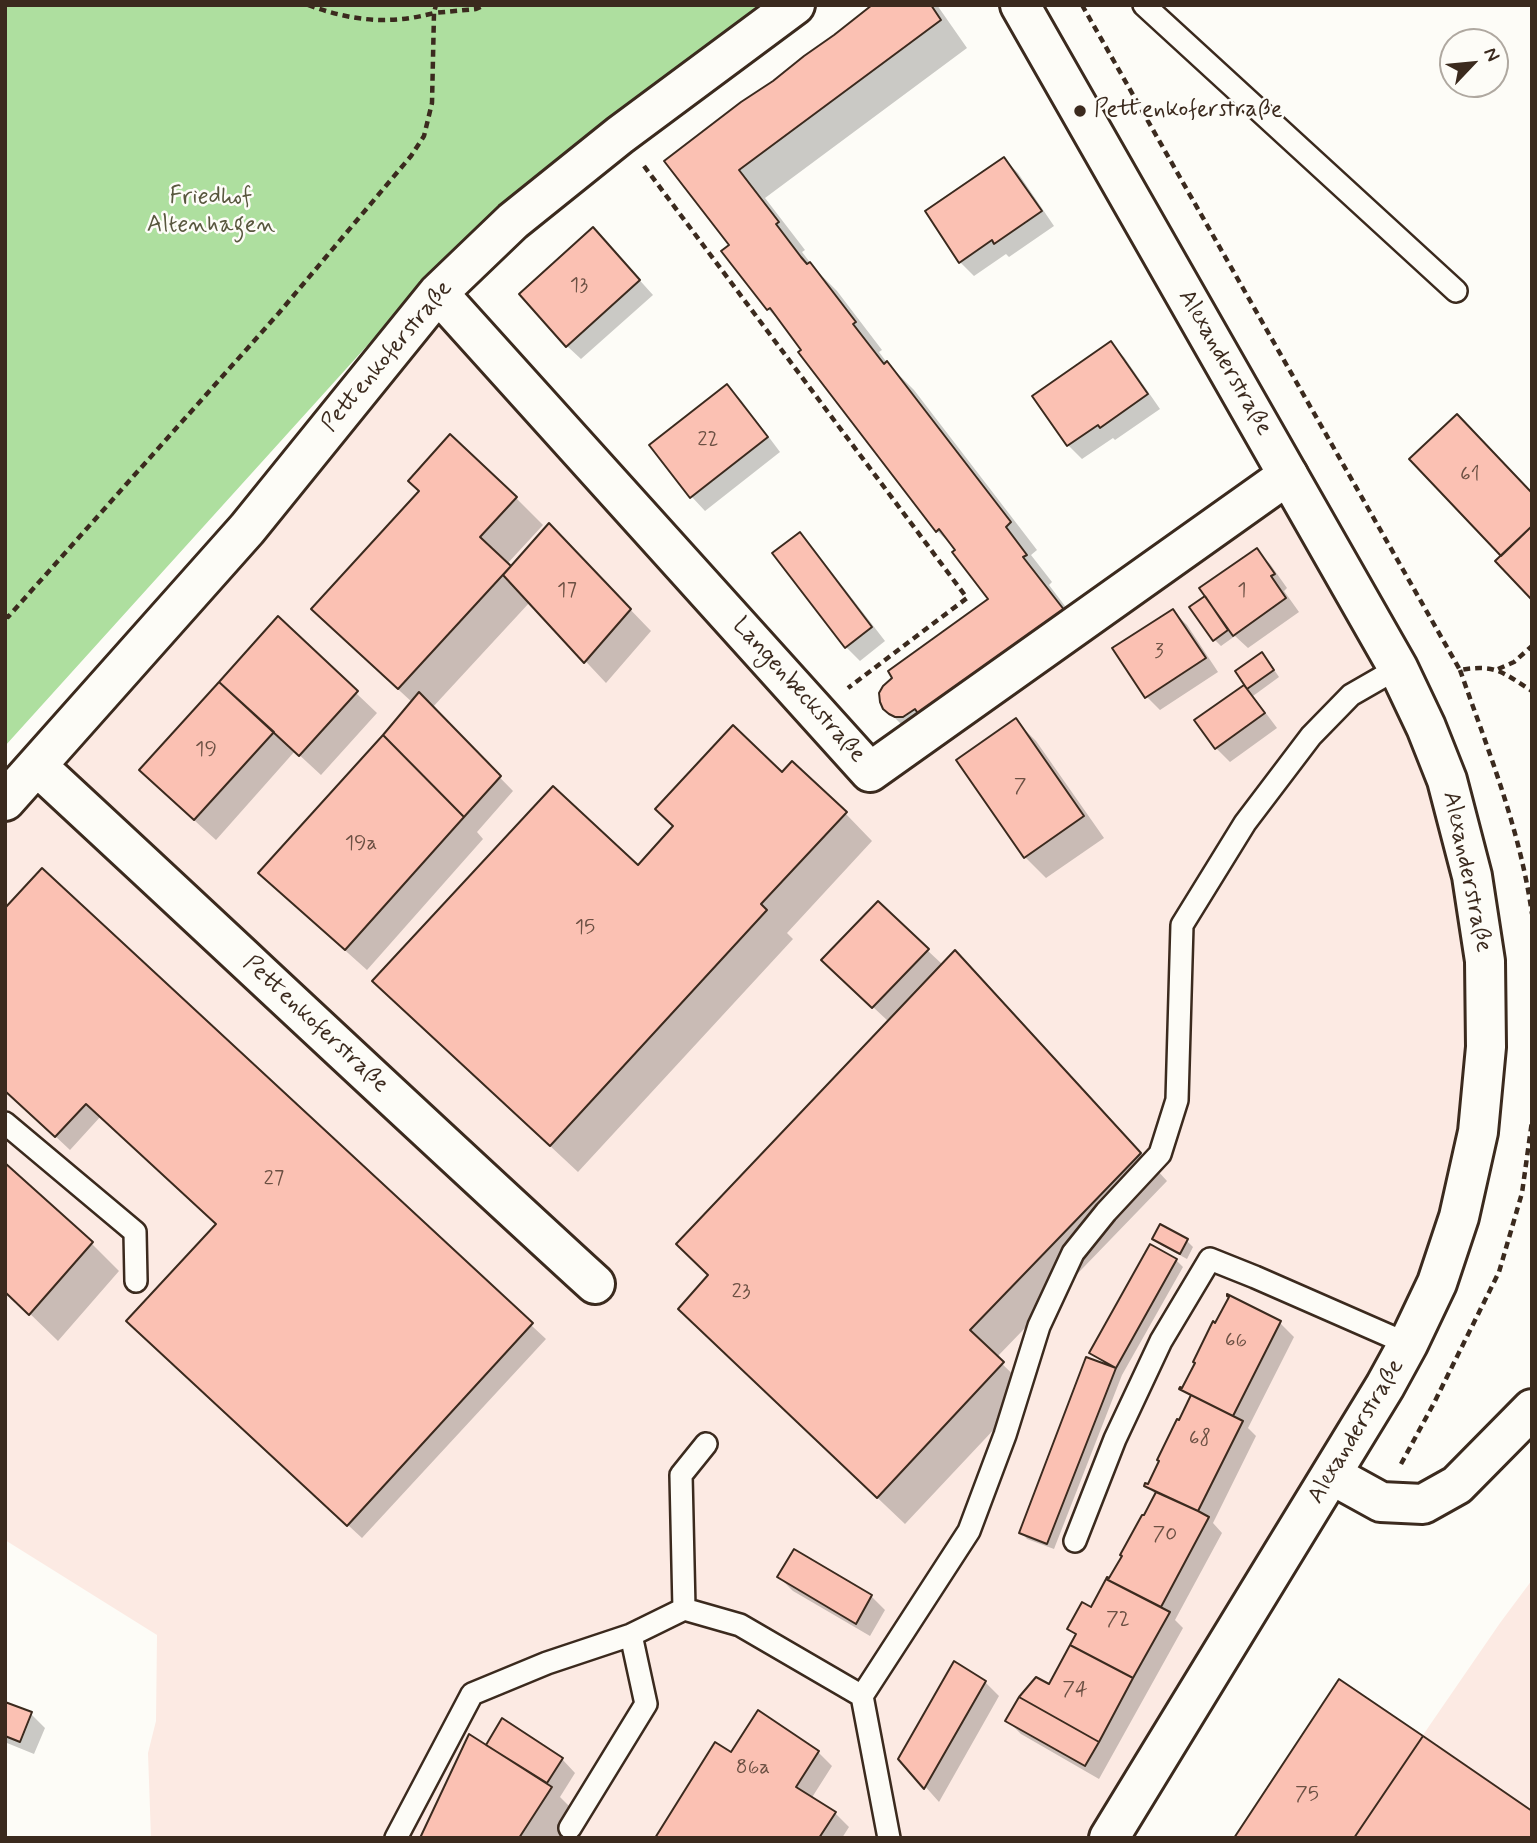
<!DOCTYPE html>
<meta charset="utf-8">
<style>
body{margin:0}
#map{position:relative;width:1537px;height:1843px;overflow:hidden;background:#fdfcf7;font-family:Mynerve,sans-serif}
canvas{display:block}
.frame{position:absolute;inset:0;border:7px solid #3b2a1e;pointer-events:none}
.north{position:absolute;left:1439px;top:28px;width:70px;height:70px;box-sizing:border-box;background:#fdfcf7;border:2px solid #afa8a0;border-radius:50%;rotate:64deg;font-size:19px;font-weight:700;line-height:28px;text-align:center;color:#3b2a1e}
.north::after{content:'';display:block;margin:auto;width:24px;height:32px;background:#3b2a1e;clip-path:polygon(50% 0,100% 100%,50% 72%,0 100%)}
</style>
<div id="map">
<canvas width="1537" height="1843"></canvas>
<div class="frame"></div>
<div class="north">N</div>
</div>
<script>
const ctx = document.querySelector('canvas').getContext('2d');
ctx.lineJoin = 'round';
function fillPath(path, color) { ctx.fillStyle = color; ctx.fill(path, 'evenodd'); }
function trace(path, color, width, dash) { ctx.strokeStyle = color; ctx.lineWidth = width; ctx.lineCap = dash ? 'butt' : 'round'; ctx.setLineDash(dash || []); ctx.stroke(path); }
function write(font, color, halo, rows, align = 'center') {
  ctx.font = font + ' Mynerve,sans-serif'; ctx.lineWidth = 5; ctx.setLineDash([]); ctx.textBaseline = 'middle'; ctx.strokeStyle = halo; ctx.fillStyle = color; for (const [text, x, y, turn = 0] of rows) {
    ctx.save(); ctx.translate(x, y); ctx.rotate((+turn || 0) * Math.PI / 180); ctx.textAlign = isNaN(turn) ? turn : align; if (halo) ctx.strokeText(text, 0, 0); ctx.fillText(text, 0, 0); ctx.restore();
  }
}
fillPath(new Path2D(`
 M438,293L870,771L1288,475L1398,668L1485,961L1459,1217L1109,1838H151L148,1753L156,1721L157,1635L5,1540V801Z
 M1532,1580V1838L1339,1679L1423,1735L1500,1623Z`), '#fceae3');
fillPath(new Path2D(`
 M5,5H762L500,206L393,317L5,746Z`), '#aedf9f');
fillPath(new Path2D(`
 M877,5H937L967,48L765,198L805,250L802,252L815,269L837,291L882,350L879,352L888,364L914,390L1037,550L1031,555L1052,582L1049,585L1090,639L947,741L913,736L885,708L990,599L957,550L937,531L785,326L768,309L731,245L667,161Z
 M1004,159L1018,173L1054,226L1009,257L1006,254L974,276L960,262Z
 M607,244L653,295L581,359L567,346Z
 M1110,343L1124,357L1160,409L1115,440L1113,438L1082,459L1068,445L1035,396Z
 M727,386L741,400L780,452L705,511L692,497L652,446Z
 M516,498L543,525L507,564L511,568L569,546L651,631L606,683L530,602L432,708L513,791L477,832L483,839L367,970L282,894L261,873L413,703L340,636Z
 M800,534L813,548L885,641L860,661L846,647Z
 M1256,550L1270,564L1287,588L1284,591L1299,612L1248,648L1235,636L1221,646L1214,639L1207,597Z
 M1173,611L1187,625L1218,672L1160,710L1146,696Z
 M278,619L377,713L321,775L295,751L216,840L162,791Z
 M1268,661L1279,677L1253,696L1277,728L1230,762L1216,748L1197,721L1246,685Z
 M1015,720L1036,741L1104,838L1046,878L1025,857L958,761Z
 M782,774L845,813L872,841L787,933L793,939L578,1172L402,1008L638,867Z
 M42,871L546,1339L362,1538L142,1335L218,1224L101,1116L70,1150L5,1089Z
 M927,950L943,965L982,979L1167,1181L996,1358L1030,1391L905,1524L707,1336L710,1275L889,1022L838,974Z
 M5,1166L92,1244L119,1271L58,1341L22,1306L5,1293Z
 M1154,1239L1187,1241L1193,1247L1187,1259L1161,1245Z
 M1176,1260L1183,1267L1122,1375L1054,1549L1027,1539L1021,1532L1106,1364L1091,1352Z
 M1280,1323L1294,1337L1248,1428L1256,1436L1213,1523L1222,1533L1175,1620L1183,1628L1099,1779L1021,1734L1007,1720L1050,1687L1077,1636L1070,1629L1092,1609L1108,1580H1110L1156,1495L1148,1487L1192,1398L1183,1389L1216,1325Z
 M779,1577L871,1596L885,1610L870,1636L793,1591Z
 M985,1682L999,1696L939,1802L900,1758Z
 M5,1704L31,1714L45,1728L34,1754L7,1743L5,1748Z
 M487,1747L562,1759L575,1773L560,1797L578,1815L564,1838H422Z
 M818,1752L832,1766L811,1799L835,1813L849,1827L842,1838H656L731,1754Z`), '#0003');
const building = new Path2D(`
 M872,5H931L941,20L739,170L779,222L776,224L801,257L807,264L810,262L856,322L853,324L884,364L887,361L1011,522L1006,527L1027,555L1023,557L1065,611L919,715L915,709L903,717H895L889,714L883,709L880,702L879,693L883,686L892,678L888,671L988,599L952,552L955,550L939,529L936,532L798,352L801,350L770,308L767,310L721,251L729,245L664,161L741,102L773,81L804,56L834,35Z
 M1004,157L1042,211L994,244L992,240L959,263L925,211Z
 M593,227L640,280L566,347L519,294Z
 M1111,341L1148,394L1100,428L1098,425L1067,446L1032,396Z
 M727,384L768,437L690,498L649,445Z
 M1457,414L1532,493V526L1501,556L1409,459Z
 M450,434L517,497L480,537L511,566L398,689L311,609L419,491L408,481Z
 M549,523L631,609L584,663L503,575Z
 M1532,526V600L1495,561Z
 M800,532L872,627L845,648L772,553Z
 M1257,548L1275,574L1271,576L1286,598L1233,636L1199,588Z
 M1205,596L1228,630L1213,641L1189,607Z
 M1173,609L1206,658L1145,698L1112,648Z
 M278,616L358,691L299,756L219,682Z
 M1262,652L1274,670L1247,689L1235,671Z
 M219,682L274,732L194,820L139,770Z
 M1244,685L1265,713L1215,749L1194,720Z
 M419,692L501,776L464,817L383,735Z
 M1016,718L1084,816L1024,858L956,760Z
 M733,725L782,772L792,761L847,812L761,904L767,910L550,1146L372,981L553,786L638,865L673,826L655,809Z
 M383,735L464,817L345,950L258,873Z
 M42,868L533,1323L347,1526L126,1321L216,1224L86,1104L55,1137L5,1091V908Z
 M878,901L929,949L872,1008L821,960Z
 M955,950L1141,1153L970,1330L1004,1362L877,1498L678,1309L708,1275L676,1244Z
 M5,1163L93,1242L29,1315L5,1292Z
 M1160,1224L1188,1239L1180,1254L1152,1239Z
 M1150,1244L1177,1259L1116,1368L1089,1353Z
 M1227,1294L1281,1321L1233,1416L1179,1389L1180,1387L1182,1388L1195,1363L1193,1362L1213,1321L1215,1323L1229,1297L1227,1296Z
 M1086,1357L1116,1368L1047,1544L1019,1533Z
 M1191,1395L1243,1421L1198,1511L1144,1486L1145,1483L1148,1484L1159,1461L1157,1460L1177,1419L1179,1420Z
 M1156,1492L1198,1511L1209,1517L1161,1607L1106,1579L1107,1577L1109,1578L1122,1556L1120,1555L1142,1515H1144Z
 M794,1549L872,1595L856,1624L777,1577Z
 M1106,1579L1170,1612L1133,1678L1070,1645L1076,1634L1067,1629L1082,1602L1091,1607Z
 M1070,1645L1133,1678L1099,1742L1019,1697L1036,1677L1049,1684Z
 M954,1661L986,1681L924,1789L898,1759Z
 M1339,1679L1423,1736L1354,1838H1234Z
 M1019,1697L1099,1742L1085,1766L1005,1721Z
 M5,1702L32,1712L20,1742L5,1736Z
 M758,1710L819,1751L796,1787L836,1812L819,1838H655L715,1742L731,1752Z
 M502,1718L563,1758L547,1783L486,1745Z
 M469,1734L552,1787L519,1838H420Z
 M1423,1736L1532,1811V1838H1354Z`);
fillPath(building, '#fbc1b3');
trace(building, '#3b2a1e', 2);
const lane = new Path2D(`
 M1144,5L1456,291
 M5,1123L135,1232L136,1281
 M1075,1541L1115,1439L1161,1341L1210,1259L1255,1277L1408,1344
 M684,1609L681,1475L706,1444
 M570,1828L646,1704L631,1635
 M396,1838L472,1694L547,1663L631,1635L684,1609L740,1625L862,1696
 M889,1838L862,1696L969,1531L1005,1435L1039,1326L1073,1253L1106,1212L1160,1154L1177,1100L1182,925L1245,823L1311,736L1351,695L1398,668`);
const street = new Path2D(`
 M438,293L870,772L1288,475
 M37,766C223,938 407,1112 595,1284
 M5,801L247,529L438,293L513,221L620,135L795,5
 M1332,1475L1381,1502L1423,1504L1457,1485L1532,1409`);
const secondary = new Path2D(`
 M1020,5L1398,668L1426,727L1447,780L1472,876L1485,961L1486,1047L1478,1132L1459,1217L1437,1283L1408,1344L1385,1386L1109,1838`);
trace(lane, '#3b2a1e', 26);
trace(street, '#3b2a1e', 44);
trace(secondary, '#3b2a1e', 44);
trace(new Path2D(`
 M308,5C352,21 389,25 434,13L436,5
 M1082,5L1460,670C1496,664 1502,672 1532,691
 M644,166L967,598L848,688
 M5,615L8,617L278,314L411,156L424,136L432,103L434,13L476,9L485,5
 M1498,669L1514,662L1532,646
 M1460,670C1488,750 1520,829 1532,914
 M1401,1464L1434,1403L1499,1272L1522,1193L1532,1121`), '#3b2a1e', 4.5, [7, 5]);
trace(lane, '#fdfcf7', 21);
trace(street, '#fdfcf7', 38);
trace(secondary, '#fdfcf7', 38);
for (const [x, y, r, color] of [
 [1080,111,7,"#3b2a1e"]
]) { const dot = new Path2D(); dot.arc(x, y, r, 0, 2 * Math.PI); ctx.fillStyle = color; ctx.fill(dot); trace(dot, '#fdfcf7', 2.5); }
write('21px', '#6b5043', null, [
 ["13",579,287],
 ["22",708,441],
 ["61",1470,476],
 ["17",567,592],
 ["1",1242,592],
 ["3",1159,653],
 ["19",206,751],
 ["7",1020,788],
 ["19a",361,845],
 ["15",585,929],
 ["27",274,1180],
 ["23",741,1293],
 ["66",1236,1342],
 ["68",1200,1440],
 ["70",1165,1536],
 ["72",1118,1621],
 ["74",1075,1691],
 ["86a",753,1769],
 ["75",1307,1796]
]);
write('24px', '#3b2a1e', '#fdfcf7', [
 ["Pettenkoferstraße",1094,111]
], 'left');
write('24px', '#58573e', '#fdfcf7', [
 ["Friedhof",211,198],
 ["Altenhagen",211,226]
]);
write('24px', '#3b2a1e', '#fdfcf7', [
 ["Pettenkoferstraße",388,357,-50],
 ["Alexanderstraße",1224,363,60],
 ["Langenbeckstraße",798,691,48],
 ["Alexanderstraße",1466,872,78],
 ["Pettenkoferstraße",315,1025,43],
 ["Alexanderstraße",1357,1432,-59]
]);
</script>
